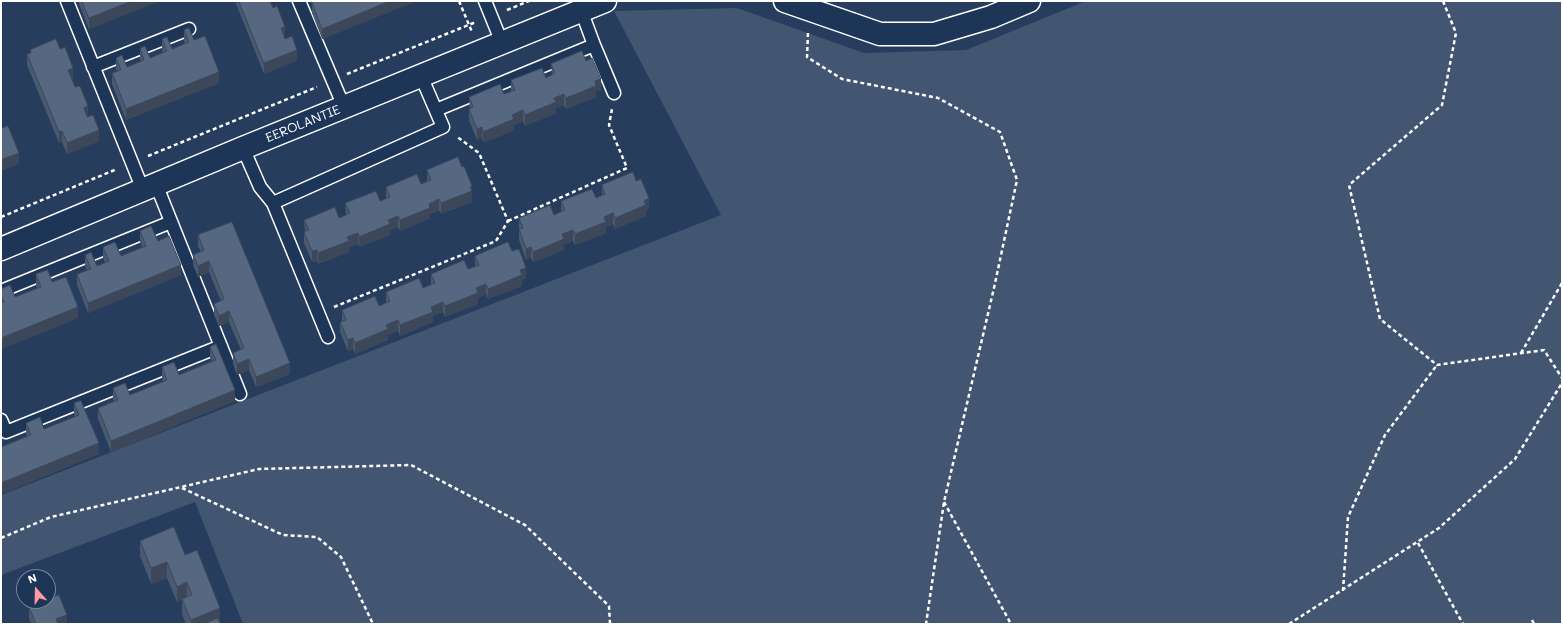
<!DOCTYPE html>
<style>
body{margin:0}
#map{position:relative;width:1563px;height:625px;overflow:hidden;background:#263d5e;font-family:Mali,sans-serif}
canvas{display:block}
.frame{position:absolute;inset:0;border:2px solid #fff;pointer-events:none}
.north{position:absolute;left:16px;top:569px;width:40px;height:40px;box-sizing:border-box;background:#1d3557;border:1px solid #77869a;border-radius:50%;rotate:340deg;font-size:11px;font-weight:700;line-height:16px;text-align:center;color:#fff}
.north::after{content:'';display:block;margin:auto;width:14px;height:18px;background:#ff9aa2;clip-path:polygon(50% 0,100% 100%,50% 72%,0 100%)}
</style>
<div id="map">
<canvas width="1563" height="625"></canvas>
<div class="frame"></div>
<div class="north">N</div>
</div>
<script>
const ctx = document.querySelector('canvas').getContext('2d');
ctx.lineJoin = 'round';
function fillPath(path, color) { ctx.fillStyle = color; ctx.fill(path, 'evenodd'); }
function trace(path, color, width, dash) { ctx.strokeStyle = color; ctx.lineWidth = width; ctx.lineCap = dash ? 'butt' : 'round'; ctx.setLineDash(dash || []); ctx.stroke(path); }
function write(font, color, halo, rows, align = 'center') {
  ctx.font = font + ' Mali,sans-serif'; ctx.lineWidth = 3; ctx.setLineDash([]); ctx.textBaseline = 'middle'; ctx.strokeStyle = halo; ctx.fillStyle = color; for (const [text, x, y, turn = 0] of rows) {
    ctx.save(); ctx.translate(x, y); ctx.rotate((+turn || 0) * Math.PI / 180); ctx.textAlign = isNaN(turn) ? turn : align; if (halo) ctx.strokeText(text, 0, 0); ctx.fillText(text, 0, 0); ctx.restore();
  }
}
fillPath(new Path2D(`
 M1086,1H1562V624H243L195,502L1,575V495L721,215L614,11L737,8L864,53L966,50Z`), '#425672');
const service = new Path2D(`
 M67,1L143,190
 M299,1L344,107
 M485,1L502,43
 M594,45L614,93
 M93,67L189,29
 M436,110L594,45L581,10
 M243,148L260,187L273,203L328,337
 M156,184L240,394
 M273,203L443,127L421,76
 M1,291L171,222
 M1,420L6,432L221,346`);
const tertiary = new Path2D(`
 M785,1L880,34H934L991,17L1029,1
 M1,249L243,148L605,1`);
trace(service, '#fff', 15);
trace(tertiary, '#fff', 25);
trace(new Path2D(`
 M459,1L472,32
 M1443,1L1456,33L1442,105L1349,185L1380,319L1437,365L1544,350L1562,378
 M507,10L529,1
 M808,33L807,57L842,79L938,98L1000,132L1017,180L994,288L944,502L926,624
 M347,74L476,22
 M148,156L317,87
 M1,217L117,169
 M508,221L627,168L609,125L612,109
 M334,307L496,241L508,221L479,153L456,136
 M1521,353L1562,283
 M182,488L283,535L317,537L341,557L373,624
 M944,502L1011,624
 M1,538L51,517L259,469L411,465L525,525L609,606L610,624
 M1418,543L1463,624
 M1343,591L1348,517L1385,435L1437,365
 M1532,620L1534,624
 M1289,624L1439,528L1515,459L1562,383`), '#fff', 2.5, [4, 3]);
trace(service, '#1d3557', 12);
trace(tertiary, '#1d3557', 22);
fillPath(new Path2D(`
 M78,1H159L89,29Z
 M235,1H270L285,37V38L297,60L264,74Z
 M315,1H416L322,39L312,13V3Z
 M184,30L194,40L219,83L126,120L112,84V73L117,71L116,68V58L127,67L141,62L140,59V48L150,58L163,53L162,50V39L172,49L185,44L184,41Z
 M60,49L73,78L72,79L99,141L67,154L62,142L59,143L27,65V54L30,53V50Z
 M586,61L601,90L596,91V97L566,109L564,105L556,108V113L525,126L523,121L514,125V130L483,143L482,138L477,140L469,120V109H470L469,97L504,94L511,91V80L546,78L552,75L551,64Z
 M427,170L472,197V202L441,214L439,210L430,214V218L400,231L398,227L390,230V235L359,247L358,244L349,247V252L318,264L317,261L312,262L304,243V232H305L304,220L339,218L346,215L345,203L380,201L386,198V187L421,184L427,181Z
 M636,181L649,209L646,211V216L615,229L613,224L606,227V233L575,245L573,241L564,244V250L533,262L531,258L526,260L519,240V218L554,215L561,212V201L596,198L602,195V185Z
 M140,231L158,241L181,275L88,313L77,285V274L87,270L85,265V255L97,266L105,263L103,258V247L121,256L142,247L140,242Z
 M198,235L290,374L256,387L249,370L237,375L233,364V353L241,350L229,322L219,326L214,315V304L221,301L209,272L198,277L193,265V255L201,252L198,246Z
 M512,251L526,278L522,280V286L488,299L486,294L478,298V304L445,317L443,312L433,316V322L400,336L398,331L388,335V340L355,354L353,349L348,351L340,332V322L342,321V310L379,306L386,303V292L423,288L431,284V274L468,269L475,267V256Z
 M36,274L52,282L78,318L1,349V289L15,297L37,288L36,285Z
 M210,347L235,401L111,452L98,419V408L114,401L113,399V388L130,395L163,381L162,378V367L179,375L212,361L210,358Z
 M74,403L99,454L1,494V447L27,436L26,434V423L44,429L75,417L74,414Z
 M140,541L185,555L220,624H186L182,614V600L177,602L167,578L151,584L140,556Z
 M29,607L67,624H31L29,618Z`), '#49596f');
fillPath(new Path2D(`
 M132,1H159L89,29V18Z
 M390,1H416L322,39V29Z
 M285,27V37L281,39V28Z
 M297,50V60L264,74V63Z
 M73,68V78L68,81V70Z
 M219,72V83L126,120V109Z
 M601,79V90L596,91V97L566,109V98L595,81Z
 M564,94V105L556,108V113L525,126V115L554,98Z
 M88,106V116L84,119V108Z
 M523,110V121L514,125V130L483,143V132L512,115Z
 M482,127V138L477,140V129Z
 M99,130V141L67,154V143Z
 M62,131V142L59,143V132Z
 M19,153V164L1,171V160Z
 M472,186V202L441,214V203Z
 M649,198V209L646,211V216L615,229V218L644,201Z
 M439,199V210L430,214V218L400,231V220L429,204Z
 M613,213V224L606,227V233L575,245V234L604,217Z
 M398,216V227L390,230V235L359,247V237L388,220Z
 M573,230V241L564,244V250L533,262V252L562,234Z
 M358,233V244L349,247V252L318,264V253L347,237Z
 M531,247V258L526,260V249Z
 M317,250V261L312,262V251Z
 M209,261V272L198,277V266Z
 M181,265V275L88,313V303Z
 M526,268V278L522,280V286L488,299V289L520,270Z
 M486,284V294L478,298V304L445,317V306L476,288Z
 M443,302V312L433,316V322L400,336V325L431,307Z
 M78,307V318L1,349V338Z
 M229,311V322L219,326V316Z
 M398,320V331L388,335V340L355,354V343L386,325Z
 M353,338V349L348,351V340Z
 M249,359V370L237,375V364Z
 M290,363V374L256,387V377Z
 M235,390V401L111,452V441Z
 M99,443V454L1,494V483Z
 M167,562V578L151,584V568Z
 M187,582V598L177,602V587Z
 M220,608V624H191V620Z
 M67,615V624H56V619Z`), '#3c485a');
const building = new Path2D(`
 M82,1H132L89,18Z
 M239,1H270L273,8L277,6L285,27L281,28L285,39L292,36L297,50L264,63Z
 M315,1H390L322,29L312,3Z
 M189,28L194,40L205,36L219,72L126,109L112,73L121,70L116,58L122,55L127,67L144,60L140,48L145,46L150,58L167,51L162,39L167,37L172,49L189,42L184,30Z
 M56,39L60,49L65,47L73,68L68,70L75,87L80,86L88,106L84,108L87,117L93,115L99,130L67,143L62,131L59,132L27,54L31,53L30,50Z
 M582,51L586,61L592,58L601,79L595,81L596,86L566,98L564,94L554,98L556,102L525,115L523,110L512,115L514,119L483,132L482,127L477,129L469,109L473,107L469,97L500,84L504,94L515,90L511,80L542,68L546,78L555,73L551,64Z
 M8,126L19,153L1,160V129Z
 M458,157L462,167L464,166L472,186L470,187L472,191L441,203L439,199L429,204L430,208L400,220L398,216L388,220L390,224L359,237L358,233L347,237L349,241L318,253L317,250L312,251L304,232L309,230L304,220L335,207L339,218L350,213L345,203L376,191L380,201L390,197L386,187L417,174L421,184L431,180L427,170Z
 M633,172L636,181L641,179L649,198L644,201L646,205L615,218L613,213L604,217L606,222L575,234L573,230L562,234L564,239L533,252L531,247L526,249L519,229L523,228L519,218L550,205L554,215L565,210L561,201L592,189L596,198L605,194L602,185Z
 M232,222L290,363L256,377L249,359L237,364L233,353L244,348L229,311L219,316L214,304L224,299L209,261L198,266L193,255L204,250L198,235Z
 M151,226L158,241L169,236L181,265L88,303L77,274L91,269L85,255L91,252L97,266L109,261L103,247L115,242L121,256L146,246L140,231Z
 M508,242L512,251L519,249L526,268L520,270L522,275L488,289L486,284L476,288L478,293L445,306L443,302L431,307L433,312L400,325L398,320L386,325L388,329L355,343L353,338L348,340L340,322L346,320L342,310L375,296L379,306L390,301L386,292L419,278L423,288L435,283L431,274L464,260L468,269L479,265L475,256Z
 M48,270L52,282L66,277L78,307L1,338V303L4,302L1,295V289L10,285L15,297L41,287L36,274Z
 M216,344L235,390L111,441L98,408L118,400L113,388L125,383L130,395L167,380L162,367L174,362L179,375L216,360L210,347Z
 M81,401L99,443L1,483V447L31,435L26,423L40,417L44,429L79,415L74,403Z
 M174,527L185,555L197,550L220,608L191,620L182,599L192,595L187,582L177,587L167,562L151,568L140,541Z
 M59,595L67,615L56,619L58,624H36L29,607L44,601H48V599Z
 M218,618L220,624H204Z`);
fillPath(building, '#556781');
trace(building, '#3c485a', 1);
write('13px', '#fff', '#1d3557', [
 ["EEROLANTIE",303,124,-22]
]);
</script>
